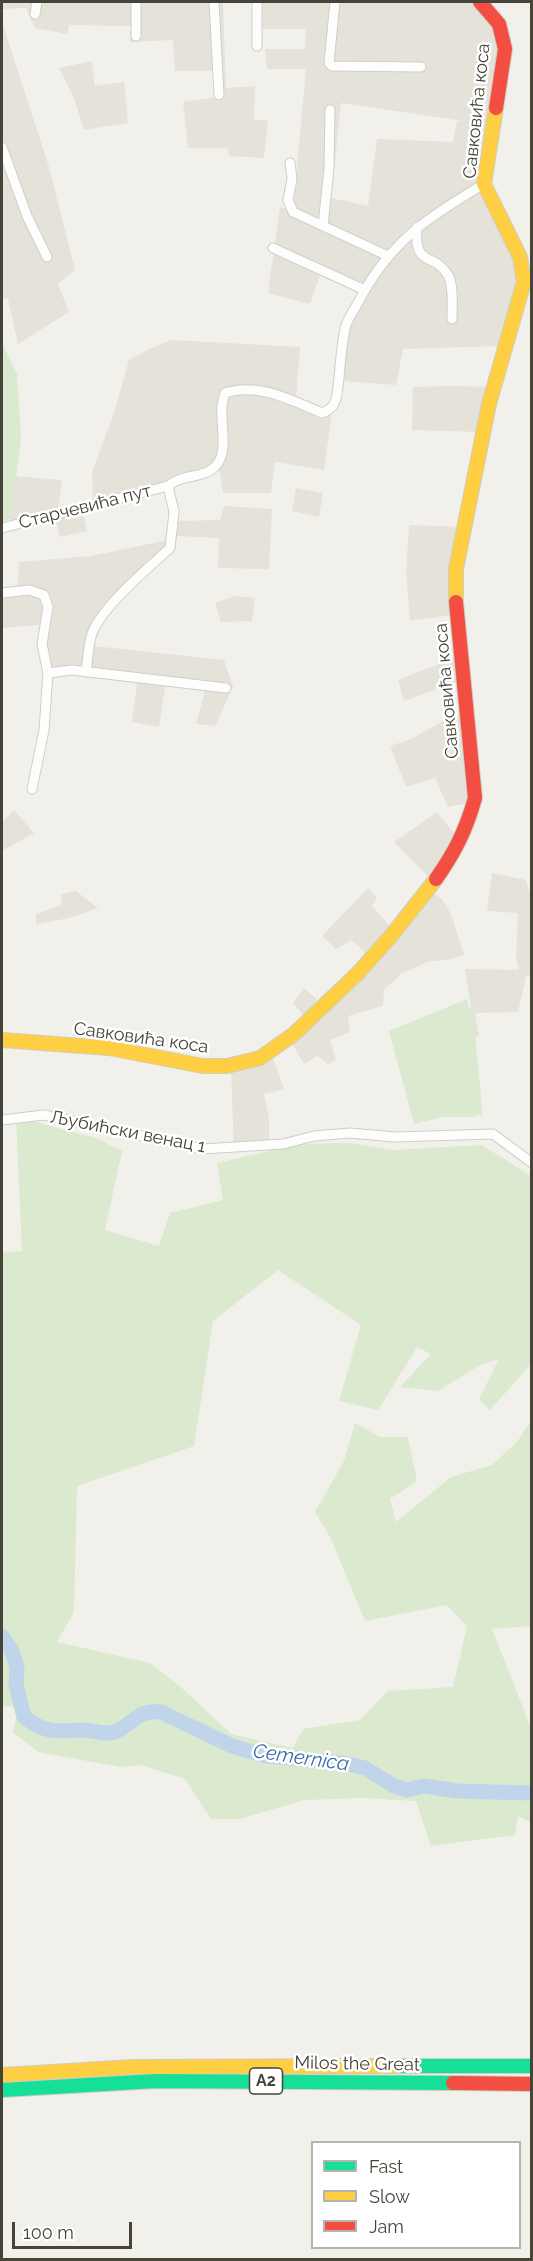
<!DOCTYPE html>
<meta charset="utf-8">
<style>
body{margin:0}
#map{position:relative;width:533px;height:2261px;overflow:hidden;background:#f1f0eb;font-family:Raleway,sans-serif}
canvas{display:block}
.frame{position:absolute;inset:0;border:3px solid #464338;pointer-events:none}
.legend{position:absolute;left:311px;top:2141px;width:210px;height:108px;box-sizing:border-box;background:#fff;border:2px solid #b5b4af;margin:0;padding:8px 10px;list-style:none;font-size:18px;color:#464338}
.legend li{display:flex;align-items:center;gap:12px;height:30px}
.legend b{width:30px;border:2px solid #b5b4af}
.scale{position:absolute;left:12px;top:2222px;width:120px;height:27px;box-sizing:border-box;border:3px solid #464338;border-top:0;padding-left:8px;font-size:18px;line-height:21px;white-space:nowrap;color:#464338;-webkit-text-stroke:4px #fff;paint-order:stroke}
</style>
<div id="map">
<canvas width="533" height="2261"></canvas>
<div class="frame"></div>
<ul class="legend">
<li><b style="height:8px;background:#16e098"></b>Fast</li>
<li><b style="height:8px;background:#ffcf43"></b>Slow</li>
<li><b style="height:8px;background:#f24e42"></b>Jam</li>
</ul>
<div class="scale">100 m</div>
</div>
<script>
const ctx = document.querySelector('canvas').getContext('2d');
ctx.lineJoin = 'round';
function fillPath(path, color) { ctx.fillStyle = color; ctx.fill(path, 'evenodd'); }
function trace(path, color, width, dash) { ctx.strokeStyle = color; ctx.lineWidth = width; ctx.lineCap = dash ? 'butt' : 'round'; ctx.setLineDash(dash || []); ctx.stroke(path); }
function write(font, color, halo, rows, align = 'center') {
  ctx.font = font + ' Raleway,sans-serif'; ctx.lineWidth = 5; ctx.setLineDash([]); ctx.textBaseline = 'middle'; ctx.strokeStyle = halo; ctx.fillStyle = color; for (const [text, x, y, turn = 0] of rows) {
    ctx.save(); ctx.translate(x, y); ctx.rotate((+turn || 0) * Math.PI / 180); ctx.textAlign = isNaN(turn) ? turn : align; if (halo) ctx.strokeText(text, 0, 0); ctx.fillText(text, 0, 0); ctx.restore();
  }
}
fillPath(new Path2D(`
 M2,2H223L226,88L255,86L254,119L268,121L264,158L229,156L227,148H188L183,102L218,97L215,71H175L173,40L130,42L131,26L69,25L68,34L35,28L26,8L2,9Z
 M261,2H477L503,42L479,181L413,228L387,251L365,284L323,267L310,304L268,293L280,207L293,211L306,69H267L265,49H305L306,29H263ZM341,103L464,121H457L453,142L377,139L368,206L331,198Z
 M2,22L49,167L75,270L58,284L69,312L18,344L8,299H2Z
 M92,61L95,86L124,82L128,123L84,130L74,98L59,68Z
 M483,185L518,269V303L501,346L403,349L396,385L343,381L346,329L374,277L413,232Z
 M172,340L300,347L296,399L318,410L332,411L324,470L275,462L271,493H223L219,467L93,502L92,472L114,413L129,360L151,348Z
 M449,386L491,387L482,432L412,430L413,387Z
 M12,476L62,480L58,510L10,525Z
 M296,488L323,493L319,517L292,511Z
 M224,506L272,509L269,569L218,568L219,538L176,536L175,521L220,520Z
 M82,508L87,531L60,537L54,514Z
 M409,525L463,527L456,614L410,621L406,573Z
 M173,539L120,601L101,626L93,646L224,660L233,687L215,726L196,724L206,688L166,681L159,727L132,722L138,676L63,671L50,665L44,644L46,624L2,628V592L17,590L19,562L91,556Z
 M235,596L255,598L252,621L221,622L215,603Z
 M460,656L462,680L404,701L398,680Z
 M466,712L475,802L448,807L435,778L406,787L390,746L411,739L447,719Z
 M14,810L34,833L2,851V822Z
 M437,812L459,840L432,880L394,842Z
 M492,873L526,880L529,891H531V975L526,976L518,1012L475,1013L479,1036L475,1037L436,1021L471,1008L465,969L519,970L516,959L518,913L487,911Z
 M368,888L377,898L372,906L397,934L432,892L442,899L451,914L464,955L450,959L427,962L401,974L384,990L383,1006L348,1016L350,1032L330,1040L336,1060L328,1064L317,1056L304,1064L291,1042L273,1058L284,1089L264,1094L269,1118V1142L234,1151L231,1070L243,1065L308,1020L293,1003L304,988L323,1005L369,957L352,940L336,949L322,936Z
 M76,891L98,908L70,918L36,924V914L62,905L61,894Z`), '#e5e2da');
fillPath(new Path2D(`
 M2,343L17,374L21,438L11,519L2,522Z
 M467,999L475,1033L483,1117L480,1114L473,1117H442L414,1124L389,1031Z
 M16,1117L96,1138L122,1151L105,1230L159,1246L170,1213L223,1200L217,1163L301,1144L348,1143L392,1150L482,1145L531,1176V1364L490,1410L479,1399L499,1359L480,1365L438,1391L400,1387L431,1354L417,1347L378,1410L339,1401L361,1325L278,1270L213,1321L194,1446L77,1486L74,1612L57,1642L150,1663L184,1690L231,1734L293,1748L303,1729L360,1720L388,1691L453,1687L467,1626L447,1605L365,1621L331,1539L315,1512L344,1461L355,1423L380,1437H408L417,1481L390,1499L396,1522L451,1477L492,1465L517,1442L531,1421V1626L492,1629L531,1728V1823L518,1816L515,1835L431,1846L416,1801L363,1798L304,1800L240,1819H211L185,1779L140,1765L120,1767L38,1752L13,1732L18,1707L2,1706V1253L22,1251Z`), '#dbe9ce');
trace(new Path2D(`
 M2,1636L12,1651L17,1667L16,1684L24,1717C47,1734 55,1731 82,1730C96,1730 106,1737 119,1730C137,1720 138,1710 161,1712L232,1746L266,1756L344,1763L365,1768L394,1786L407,1790L424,1786L457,1791L532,1793`), '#c0d4ea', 15);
const street = new Path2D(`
 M214,2L219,95
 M257,2V46
 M335,2L329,63L332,66L421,67
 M35,14L37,2
 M136,36V2
 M2,147L27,216L47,257
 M290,163L292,179L288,200L293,212L388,256
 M323,226L329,168L330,110
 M417,227C414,269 433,251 448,275C454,286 452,306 452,319
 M273,248L365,290
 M2,528L168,486C183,474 199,478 211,470C231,457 220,425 222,407C222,402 224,397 225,393C257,382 292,400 322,413C332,409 335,405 337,394C340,376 341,341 346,325C349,316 357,306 361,297C392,240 430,216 484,184
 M2,593L29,590L44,595L48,607L42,644L48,673L72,670L226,688
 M86,672C88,660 88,642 93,631C106,603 147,569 170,548L174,512L168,486
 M32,789L44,730L48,673
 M2,1120L44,1115L203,1149L283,1144L314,1136L350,1133L395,1137L493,1134L532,1163`);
const fast = new Path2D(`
 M396,2066H532
 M2,2090L156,2081L453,2083`);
const slow = new Path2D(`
 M456,602V569L489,404L524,282L520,257L484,184L496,108
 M2,1040L109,1048L203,1066H227L260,1058L294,1034L358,973L391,936L436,879
 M2,2075L133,2067L396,2066`);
const jam = new Path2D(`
 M480,2L499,24L505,49L496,108
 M436,879C455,852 466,830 475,798L456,602
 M453,2083L532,2084`);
trace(street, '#cfcec9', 11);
trace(fast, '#d0cdc3', 16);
trace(slow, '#d0cdc3', 16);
trace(jam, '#d0cdc3', 16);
trace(street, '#fdfdfc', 9);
trace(fast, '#16e098', 14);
trace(slow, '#ffcf43', 14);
trace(jam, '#f24e42', 14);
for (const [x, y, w] of [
 [266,2081,33]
]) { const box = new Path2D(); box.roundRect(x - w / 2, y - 13, w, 26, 4.5); ctx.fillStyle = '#fff'; ctx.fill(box); trace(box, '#464338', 1.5); }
write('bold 16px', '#464338', null, [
 ["A2",266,2081]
]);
write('18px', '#464338', '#fff', [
 ["Савковића коса",477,111,-84],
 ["Старчевића пут",85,507,-14],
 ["Савковића коса",447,691,-95],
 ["Савковића коса",141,1038,8],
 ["Љубићски венац 1",128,1132,11],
 ["Milos the Great",357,2064,1]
]);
write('italic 20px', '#3b6ca9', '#fff', [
 ["Cemernica",301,1758,8]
]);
</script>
